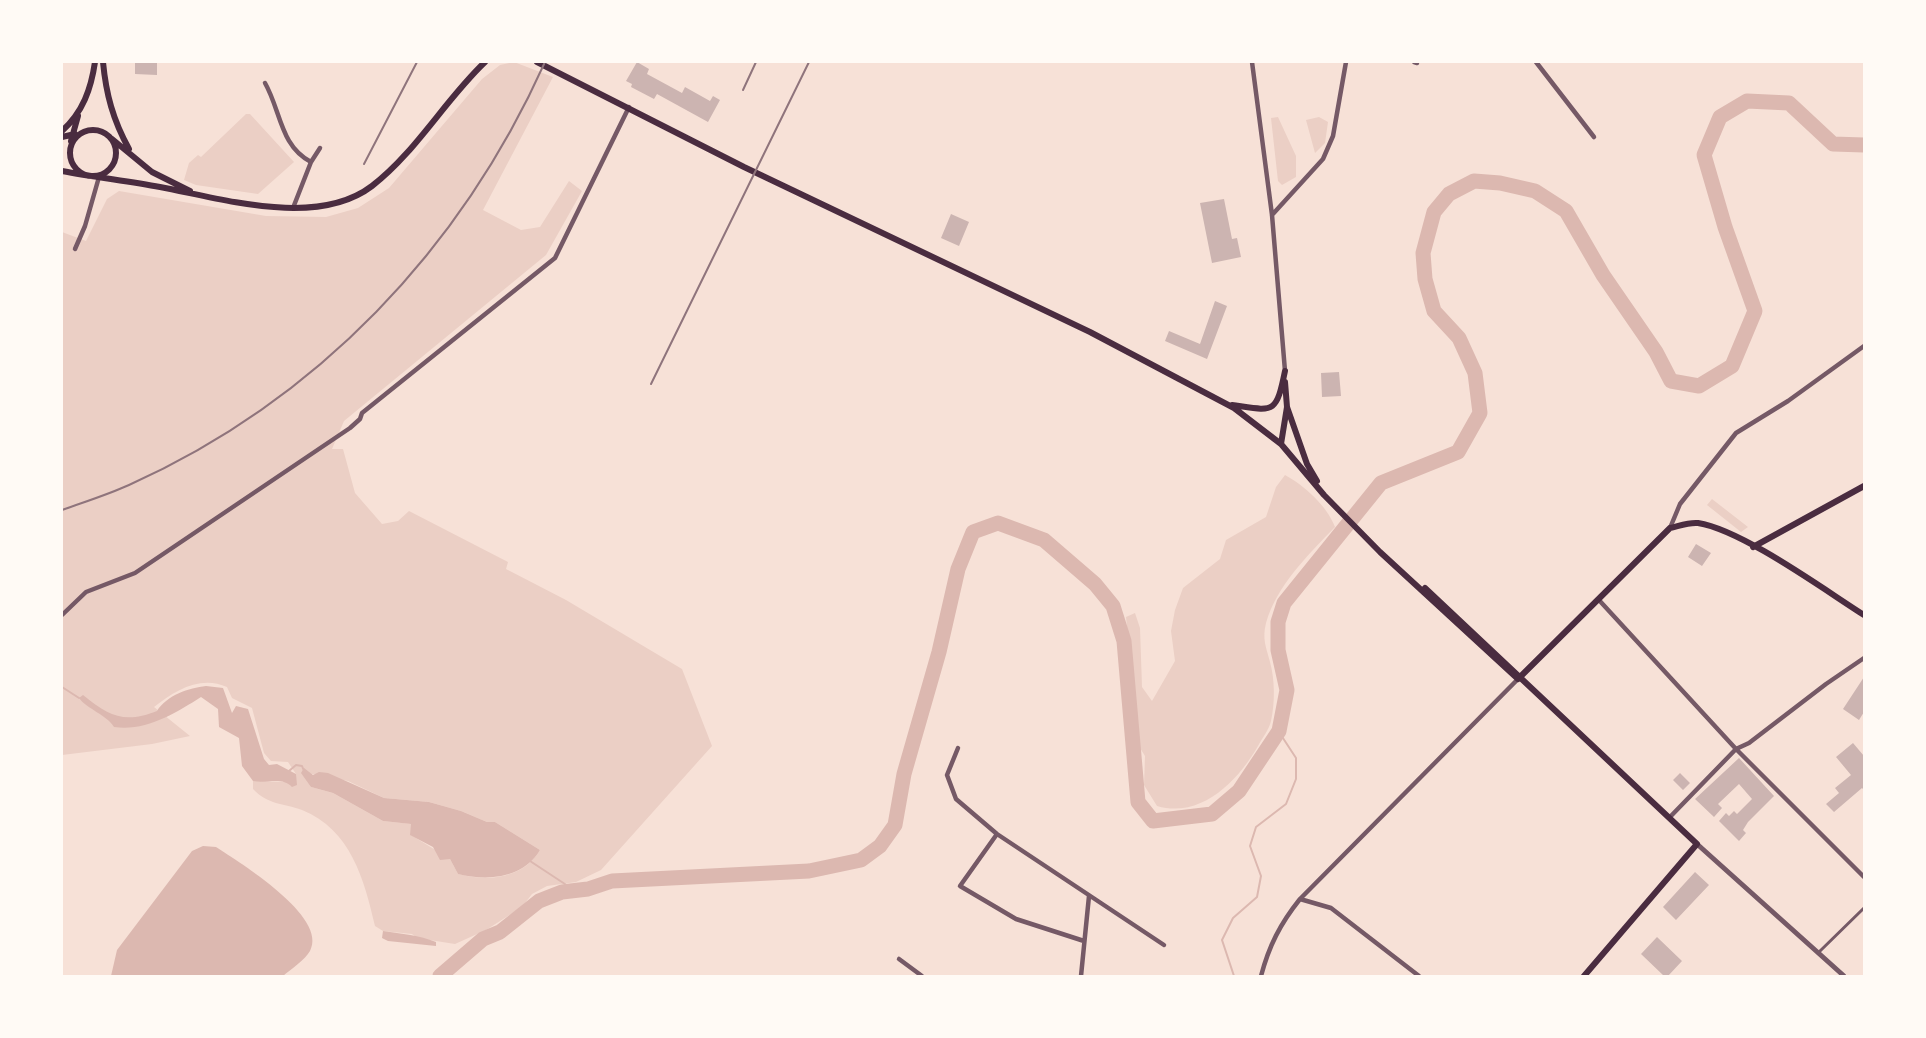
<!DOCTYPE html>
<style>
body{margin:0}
#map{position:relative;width:1926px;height:1038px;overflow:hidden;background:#f7e1d7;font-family:Helvetica,sans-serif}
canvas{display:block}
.frame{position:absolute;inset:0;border:63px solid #fffaf5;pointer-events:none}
</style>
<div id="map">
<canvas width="1926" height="1038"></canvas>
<div class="frame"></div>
</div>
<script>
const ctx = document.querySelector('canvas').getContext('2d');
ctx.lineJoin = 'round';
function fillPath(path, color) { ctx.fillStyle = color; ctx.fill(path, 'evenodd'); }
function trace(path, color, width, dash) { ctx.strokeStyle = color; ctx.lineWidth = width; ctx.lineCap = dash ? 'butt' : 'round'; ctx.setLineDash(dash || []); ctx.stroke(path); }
fillPath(new Path2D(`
 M514,62L553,77L483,210L521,230L540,227L569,181L582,191L546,255L344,421L332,449H343L355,493L382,524L398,521L409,511L508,562L506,569L566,600L682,669L712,746L601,870L576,882L547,886L532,894L522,907L486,930L455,944L417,938L412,934L383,931L375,926C364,879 351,830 302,810C283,803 268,805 253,789V781L288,782L296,774L288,762L271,761L264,753L252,708L232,698L227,687C201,675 175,690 154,707L190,736L152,744L62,755V232L86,241L107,199L119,191L266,216L326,217L358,208L389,188L482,79L500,65ZM307,773L348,781L384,798L429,802L461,811L487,822H495L540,850C523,879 487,882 458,874L450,859L411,835L412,824L383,821L333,793L311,787Z
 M246,114H250L294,162L258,194L196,185L184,180L189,163L198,155L201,157Z
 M1278,117L1296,156V177L1282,185L1278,181L1271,118Z
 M1319,117L1328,122L1325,143L1315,153L1306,120Z
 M1285,475C1305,486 1327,506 1335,527C1308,555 1277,585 1266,623C1262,639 1266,647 1270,662C1275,680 1275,703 1271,721C1269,730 1262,738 1258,746C1238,781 1201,819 1157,806L1144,785L1145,756L1140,748L1126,617L1135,613L1140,628L1142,687L1152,701L1175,661L1171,631L1175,610L1183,588L1220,559L1226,540L1266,517L1276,487Z
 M1712,499L1748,527L1741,532L1707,505Z`), '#ebcfc5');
fillPath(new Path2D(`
 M206,686L223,688L232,713L236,706L248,709L264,759L269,765L277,764L296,774L297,785L292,787C282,776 266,784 253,781L242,766L239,738L219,727L218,709L201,697C176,713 145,732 114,727C107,715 87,709 79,698L83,695C109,716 124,724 157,711C167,695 189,688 206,686Z
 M304,768L313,775L319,772L328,773L384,798L429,802L461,811L487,822H495L540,850C523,879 487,881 458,874L450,859L440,860L433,847L410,835L411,824L383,821L333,793L311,787L301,773Z
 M203,846L216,847C239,862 329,917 310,951C305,960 291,969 283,976H111L117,950L192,851Z
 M383,931C402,934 419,935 436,942V946L388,941L382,938Z`), '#dcb8b0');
trace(new Path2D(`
 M62,687L79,698
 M289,771L296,765L302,766L304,771
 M530,861L574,890
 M1234,976L1222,940L1233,918L1257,897L1261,876L1250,846L1256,827L1286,804L1296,779V758L1279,732`), '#dcb8b0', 2);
trace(new Path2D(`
 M440,976L483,939L500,932L539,901L562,892L588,889L612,881L809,871L861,860L880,846L895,825L904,774L939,652L958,569L973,532L998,523L1044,540L1095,584L1113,606L1124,641L1138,802L1153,821L1212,814L1239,791L1279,731L1287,690L1278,650V622L1284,603L1381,483L1458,452L1480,413L1475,373L1459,338L1434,311L1425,279L1423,253L1434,212L1449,194L1474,181L1500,183L1535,191L1566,211L1603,275L1656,352L1671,381L1699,386L1732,366L1755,311L1725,227L1704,155L1720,117L1747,101L1789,103L1833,144L1864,145`), '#dcb8b0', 15);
fillPath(new Path2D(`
 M135,62H157V75L135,74Z
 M637,62L649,69L647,74L682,93L685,87L710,101L713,96L720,100L708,122L657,94L654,99L631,87L632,84L626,81Z
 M1224,199L1232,239L1237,238L1241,257L1212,263L1200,203Z
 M951,214L969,222L959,246L941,238Z
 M1215,301L1227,306L1207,359L1165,341L1169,331L1200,344Z
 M1339,372L1341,396L1322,397L1321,373Z
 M1696,544L1711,553L1702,566L1688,557Z
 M1864,677V712L1859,720L1843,709Z
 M1853,743L1864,756V790L1862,788L1834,812L1826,804L1839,793L1835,788L1851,775L1836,757Z
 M1739,758L1774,796L1748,822L1743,830L1746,833L1739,841L1719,821L1726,813L1729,816L1734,811L1737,814L1752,799L1739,784L1718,804L1722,808L1714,817L1695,799Z
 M1680,773L1690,783L1683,790L1673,780Z
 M1695,872L1709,885L1676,920L1663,907Z
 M1657,937L1682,961L1668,976H1664L1641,954Z`), '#ccb4b1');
trace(new Path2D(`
 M1819,952L1864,908`), '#755966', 3);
trace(new Path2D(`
 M1252,62L1272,215L1285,371
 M1414,62L1417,63
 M1536,62L1594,137
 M265,83C281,111 280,146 311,162
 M293,208L311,162L320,148
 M1272,215L1323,159L1333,136L1346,62
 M75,249L85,226L99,177
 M1670,528L1680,504L1736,433L1788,401L1864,346
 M1598,599L1736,749L1864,877
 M62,615L86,592L135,573L350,428L360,419L362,413L555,258L629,107
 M958,748L947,775L956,799L997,834L1164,945
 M1669,818L1736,749L1749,743L1826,684L1864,658
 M997,834L960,886L1016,919L1084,941
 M1300,899L1331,908L1419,976
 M899,959L922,976
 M1081,976L1089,896
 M1261,976C1269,946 1280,924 1300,899L1518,679`), '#755966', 4.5);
trace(new Path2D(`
 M1697,844L1844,976`), '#755966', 5);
trace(new Path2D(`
 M103,62C106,94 113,120 129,149
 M537,62L744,167L1090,332L1234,408L1281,444L1324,495L1380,552L1518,679L1670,528C1679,526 1689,522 1698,523C1742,530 1823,589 1864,615
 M70 153a23 23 0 1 1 46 0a23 23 0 1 1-46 0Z
 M62,131C83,112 91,89 95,62
 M62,137L75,134
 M112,139L152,172L190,191
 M71,141L78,116
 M62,171C94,177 127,181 160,187C223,199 317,228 372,186C416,152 445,100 485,62
 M1232,405C1274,411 1276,415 1285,371
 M1287,407L1307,464L1317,481
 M1281,444L1287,407L1285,382
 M1753,547L1864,486
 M1425,588L1697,844L1584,976`), '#4a2c40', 6);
trace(new Path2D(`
 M743,90L756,62
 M364,164L417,62
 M651,384L809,62
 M62,510C84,502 107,495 129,485C318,400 461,249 545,62`), '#8f747c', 2);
</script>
